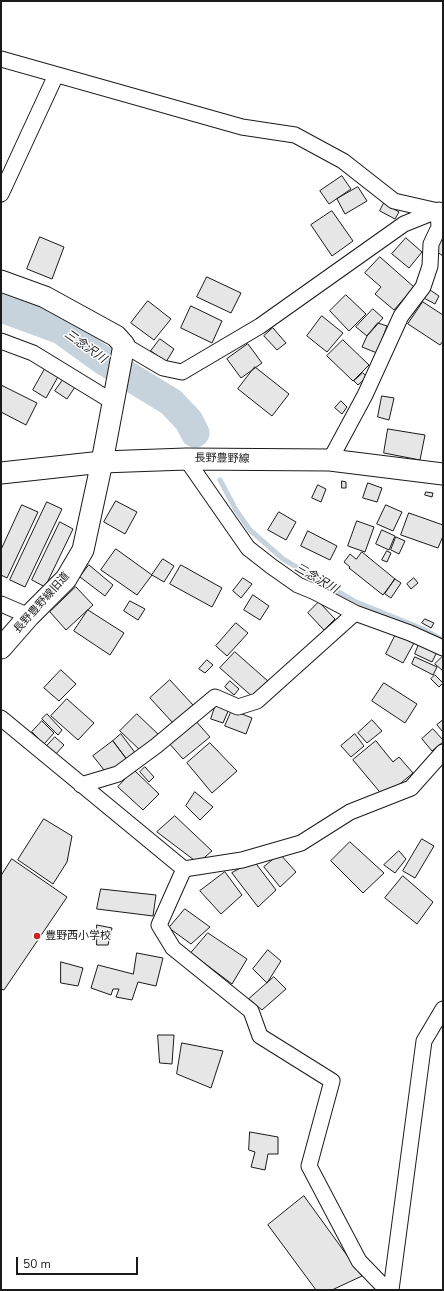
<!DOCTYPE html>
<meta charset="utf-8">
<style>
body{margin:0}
#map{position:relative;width:444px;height:1291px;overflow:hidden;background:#fff;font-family:"Nunito Sans",sans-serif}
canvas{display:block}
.frame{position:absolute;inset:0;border:2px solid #1a1a1a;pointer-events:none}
.scale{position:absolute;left:16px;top:1257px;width:122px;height:18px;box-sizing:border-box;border:2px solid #1a1a1a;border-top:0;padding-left:5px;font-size:12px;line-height:14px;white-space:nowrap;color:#1a1a1a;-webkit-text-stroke:3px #fff;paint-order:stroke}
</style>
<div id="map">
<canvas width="444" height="1291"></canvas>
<div class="frame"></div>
<div class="scale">50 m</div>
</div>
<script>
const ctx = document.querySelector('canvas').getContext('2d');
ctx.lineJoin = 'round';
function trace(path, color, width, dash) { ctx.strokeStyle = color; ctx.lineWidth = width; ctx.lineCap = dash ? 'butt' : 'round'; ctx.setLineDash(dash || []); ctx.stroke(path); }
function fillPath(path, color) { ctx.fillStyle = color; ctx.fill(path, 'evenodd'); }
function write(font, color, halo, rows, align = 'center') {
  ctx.font = font + ' "Nunito Sans","Noto Sans JP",sans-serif'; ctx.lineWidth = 3; ctx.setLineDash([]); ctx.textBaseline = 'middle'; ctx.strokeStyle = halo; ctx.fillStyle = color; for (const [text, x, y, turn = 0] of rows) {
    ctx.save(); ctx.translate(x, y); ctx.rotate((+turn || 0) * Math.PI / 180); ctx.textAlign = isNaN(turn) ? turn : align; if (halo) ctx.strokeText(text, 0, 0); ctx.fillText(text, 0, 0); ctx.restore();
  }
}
trace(new Path2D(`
 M220,480L236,510L250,530L283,559L354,601L423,629L443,640`), '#c6d2dc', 5);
trace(new Path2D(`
 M1,308L61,330L104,361L171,402L189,421L195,433`), '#c6d2dc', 29);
const building = new Path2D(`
 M342,176L351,189L329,204L320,191Z
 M358,187L367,201L345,214L337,199Z
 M384,203L399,212L395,219L380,211Z
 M332,211L353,241L332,256L311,225Z
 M443,234V256L434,250Z
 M40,237L64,247L52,279L27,269Z
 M406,238L422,252L409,268L392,254Z
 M380,257L414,287L394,310L375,294L381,287L365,273Z
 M207,277L241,293L231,313L197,297Z
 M427,288L439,296L435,304L422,297Z
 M346,295L366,314L349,331L330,311Z
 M148,301L171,319L154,340L131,323Z
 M423,302L443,315V341L440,345L408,324Z
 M191,306L222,321L212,343L181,328Z
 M373,309L383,318L367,336L356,327Z
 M322,316L343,333L327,352L307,336Z
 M378,323L387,326L377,353L362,347L367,336Z
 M273,328L286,343L277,350L264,336Z
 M160,339L174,349L166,362L151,351Z
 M343,340L369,365L353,381L327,356Z
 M248,344L262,363L241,378L227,359Z
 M46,367L59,375L46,398L33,390Z
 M255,367L289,394L272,416L238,389Z
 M363,373L367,377L358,385L354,381Z
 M65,377L77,384L67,399L55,391Z
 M1,385L37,403L26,425L1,412Z
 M382,396L394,398L389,420L378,417Z
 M341,401L347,407L342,414L335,408Z
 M388,429L425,435L420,460L384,453Z
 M342,481L346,482V488H342Z
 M368,483L382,488L377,502L363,498Z
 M318,485L326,489L321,502L312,498Z
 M426,492L433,493L432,497L425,495Z
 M116,501L137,512L125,534L104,522Z
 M47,502L62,509L25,587L10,580Z
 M22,505L38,512L7,578L1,575V550Z
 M386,505L402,512L393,531L377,524Z
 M279,512L296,522L286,540L268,530Z
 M409,513L443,525V536L438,548L401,535Z
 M357,521L374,527L365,552L348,546Z
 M60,522L73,529L45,587L32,580Z
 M382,530L395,536L389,550L376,544Z
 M308,531L337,546L330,560L301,546Z
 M396,537L405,541L399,554L391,550Z
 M116,549L152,575L137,595L101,570Z
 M387,551L391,553L387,562L382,560Z
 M362,552L395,579L383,595L349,568L350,567L344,562L350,554L356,559Z
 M163,559L174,566L164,582L152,575Z
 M89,565L113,585L105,596L80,577Z
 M181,565L222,588L212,607L170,584Z
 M243,578L252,584L241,598L233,591Z
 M414,578L418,583L411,589L407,584Z
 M395,579L401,583L391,598L385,594Z
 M76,587L93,605L66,630L50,612Z
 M253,595L269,606L260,620L244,610Z
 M130,601L145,609L138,620L124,611Z
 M319,602L335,619L324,630L308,613Z
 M88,610L124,633L110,655L74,631Z
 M425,619L434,623L431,628L422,623Z
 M236,623L248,633L227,656L216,646Z
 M396,634L414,643L403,663L386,654Z
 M419,644L437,652L432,662L415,654Z
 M235,652L269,682L254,698L220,668Z
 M443,656V671L435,664Z
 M415,657L437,667L433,675L412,664Z
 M207,660L213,665L205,673L199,669Z
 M61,670L76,684L59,701L44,688Z
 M435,675L443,683L439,687L431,679Z
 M170,680L193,705L173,723L150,698Z
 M230,681L239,689L234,695L225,687Z
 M384,683L417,704L405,723L372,701Z
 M67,699L94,723L78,740L51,716Z
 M216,704L229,709L223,723L211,719Z
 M232,710L252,718L246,734L225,726Z
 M47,714L62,730L58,735L42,719Z
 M137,714L160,736L143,753L120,731Z
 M194,719L210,737L183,759L168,742Z
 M372,720L382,731L367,743L358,733Z
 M443,720V732L437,725Z
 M42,721L54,733L44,744L32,732Z
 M433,729L443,740V742L432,751L422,739Z
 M121,734L136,754L128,761L113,741Z
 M355,734L364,746L351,757L341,746Z
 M55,737L64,745L55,755L46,747Z
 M113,741L128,761L108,775L93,756Z
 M376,741L393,762L399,757L413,773L384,797L353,760Z
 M210,743L237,771L212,793L187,763Z
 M145,767L154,777L149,782L140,772Z
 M134,770L159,794L143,810L118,787Z
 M195,792L213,807L200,820L186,806Z
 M175,816L212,851L198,863L157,832Z
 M44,819L72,836L67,862L53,884L18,860Z
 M422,839L434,846L415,878L403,871Z
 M350,842L384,873L363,893L331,861Z
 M399,851L406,859L395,873L384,865Z
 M280,854L296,872L280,887L264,867Z
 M12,859L67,897L4,990L1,989V876Z
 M254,861L276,890L258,907L232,873Z
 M225,872L242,895L221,914L200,891Z
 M403,876L433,902L417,924L385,898Z
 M101,889L156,895L153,916L97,909Z
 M185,909L210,927L191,944L169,928Z
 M97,925L112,928L108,945H97Z
 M208,933L247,959L232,984L191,953Z
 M268,950L281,961L267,983L253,969Z
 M137,953L163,958L156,986L138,982L132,1000L116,997L119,989H113L111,995L91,988L98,965L133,974Z
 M61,962L83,968L78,986L61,983Z
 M274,977L286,989L262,1010L249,999Z
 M158,1035H174L172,1064L160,1063Z
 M182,1043L223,1051L211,1088L177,1074Z
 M250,1132L278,1137V1154H268L265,1170L251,1167L255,1152L249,1150Z
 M304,1196L362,1276L332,1290H316L268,1225Z`);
fillPath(building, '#e6e6e6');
trace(building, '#1a1a1a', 1);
const street = new Path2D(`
 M1,59L242,127L295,135L343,161L394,201L438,211L439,227L431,244L430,266L423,287L401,316L365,395L330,460
 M1,194L56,75
 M1,341L33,353L113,402
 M124,345L163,368L182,372L260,326L404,224L439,210
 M186,459L248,548L271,566L298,585L315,592L355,613L410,633L443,648
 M1,604L29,616
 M1,718L184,869L242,860L301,843L350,812L411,788L443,752
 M81,785L118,774L156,746L215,697L238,707L257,701L355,613
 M184,869L159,925L173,948L251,1011L260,1036L332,1081L309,1166L359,1261L387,1290
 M391,1290L424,1041L443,1009`);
const secondary = new Path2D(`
 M1,281L45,297L116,336L124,345L102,462L83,550L66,579L29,616L1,648
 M1,473L102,462L186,459L330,460L443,474`);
trace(street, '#1a1a1a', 17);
trace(secondary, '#1a1a1a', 23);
trace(street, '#fff', 15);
trace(secondary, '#fff', 21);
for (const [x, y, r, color] of [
 [37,936,4,"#c62828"]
]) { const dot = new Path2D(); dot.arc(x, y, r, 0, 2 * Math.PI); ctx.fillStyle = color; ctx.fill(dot); trace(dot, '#fff', 1.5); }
write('11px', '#1a1a1a', '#fff', [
 ["長野豊野線",222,459,1],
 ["長野豊野線旧道",42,603,-48]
]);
write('11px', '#1a1a1a', '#fff', [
 ["豊野西小学校",45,936]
], 'left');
write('italic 12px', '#1a1a1a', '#fff', [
 ["三念沢川",85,347,35],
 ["三念沢川",316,579,30]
]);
</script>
